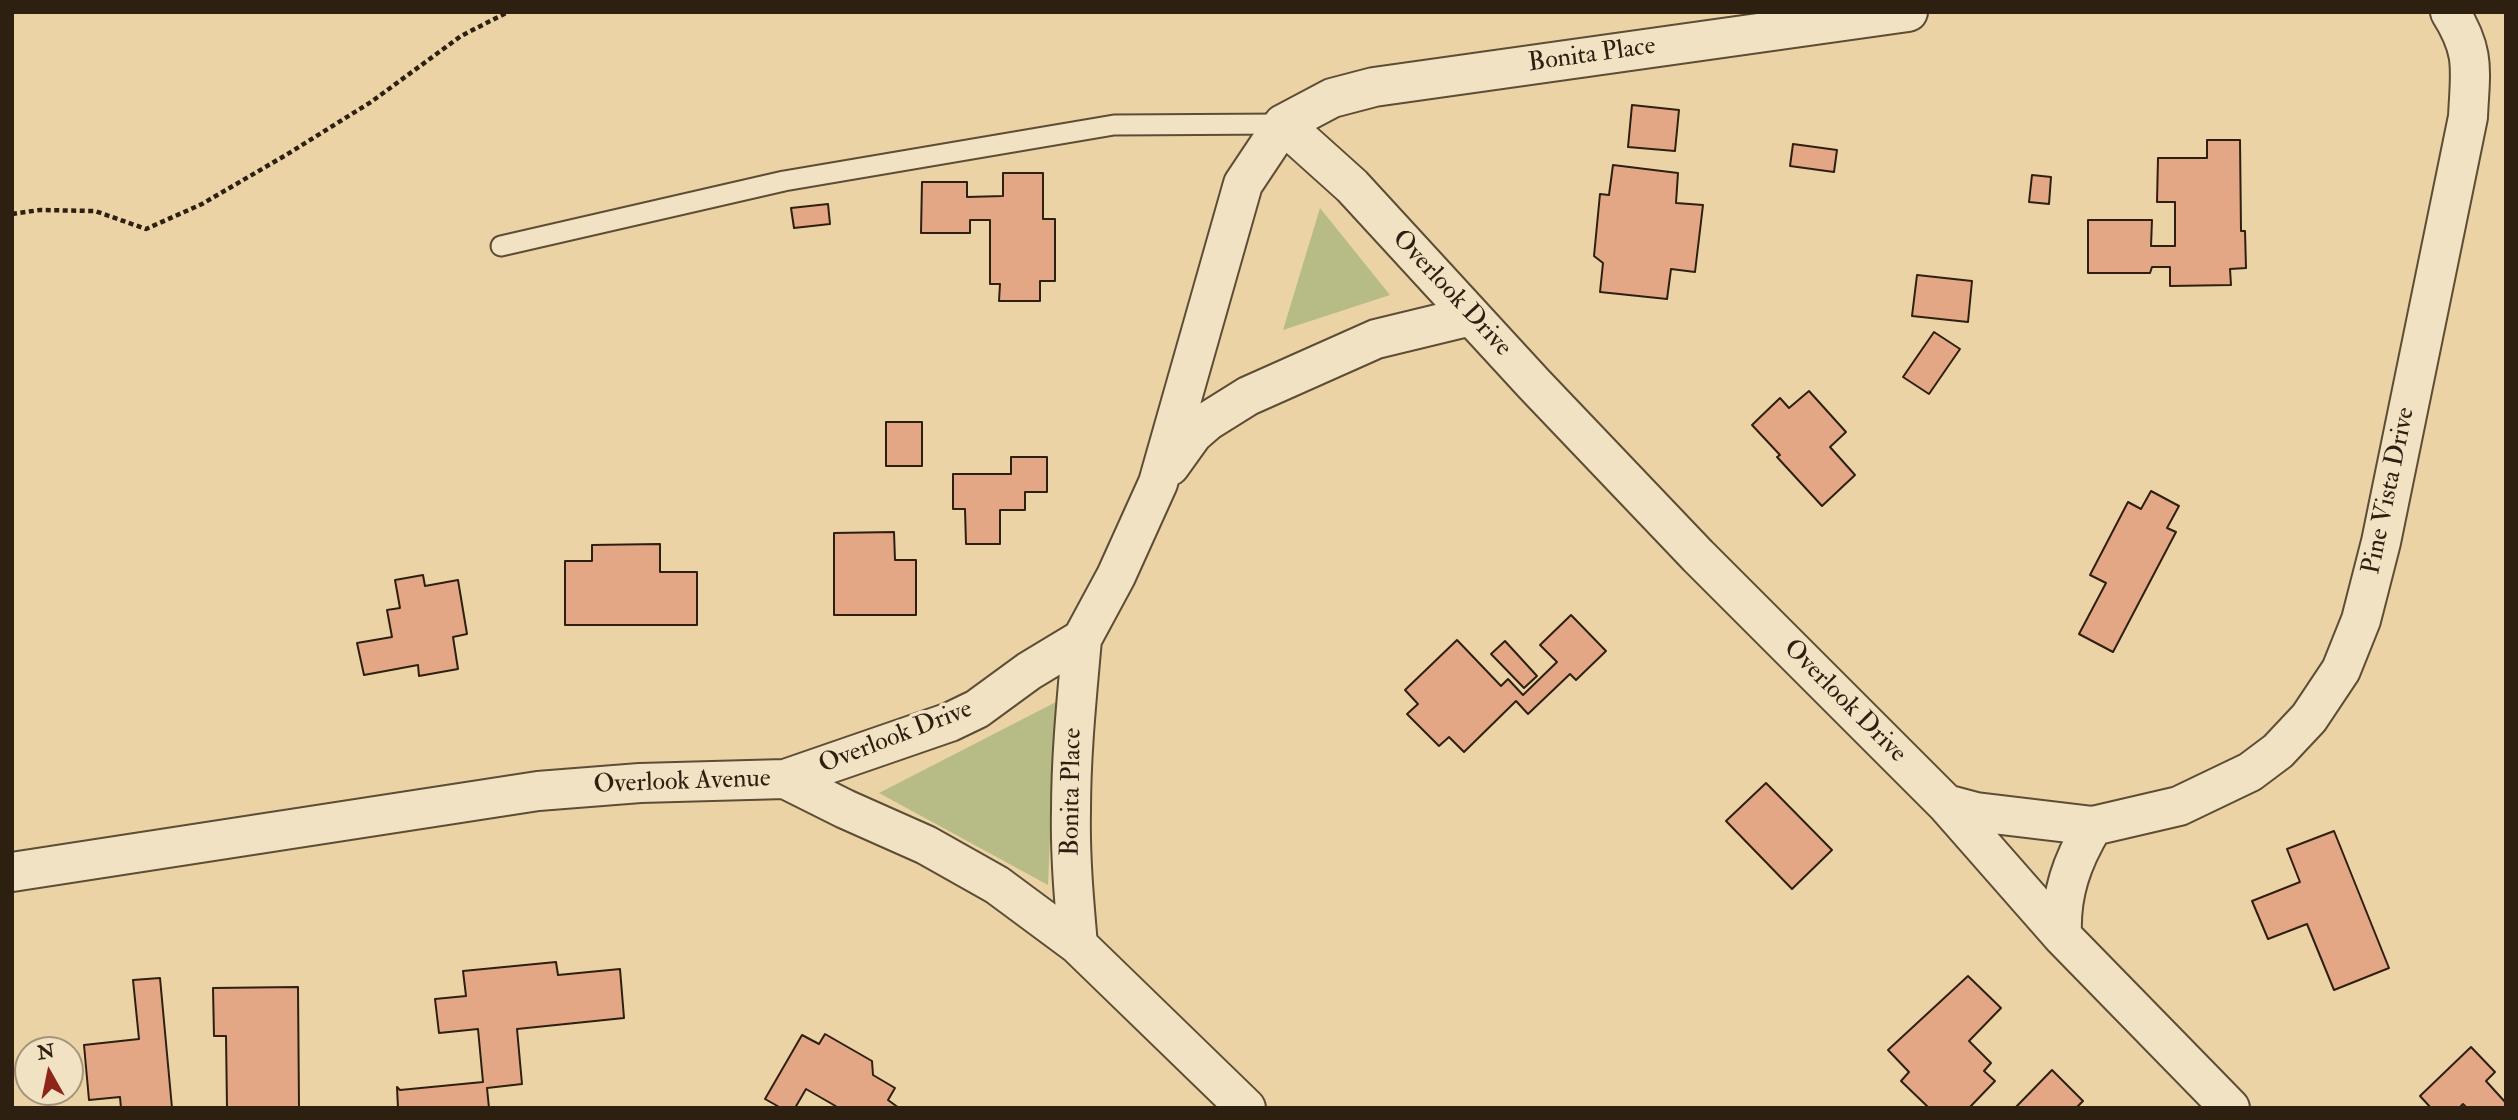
<!DOCTYPE html>
<style>
body{margin:0}
#map{position:relative;width:2518px;height:1120px;overflow:hidden;background:#ebd3a5;font-family:"IM FELL Double Pica",serif}
canvas{display:block}
.frame{position:absolute;inset:0;border:14px solid #2e2011;pointer-events:none}
.north{position:absolute;left:14px;top:1036px;width:70px;height:70px;box-sizing:border-box;background:#f2e2c4;border:2px solid #a4947c;border-radius:50%;rotate:351deg;font-size:19px;font-weight:700;line-height:28px;text-align:center;color:#2e2011}
.north::after{content:'';display:block;margin:auto;width:24px;height:32px;background:#8f2418;clip-path:polygon(50% 0,100% 100%,50% 72%,0 100%)}
</style>
<div id="map">
<canvas width="2518" height="1120"></canvas>
<div class="frame"></div>
<div class="north">N</div>
</div>
<script>
const ctx = document.querySelector('canvas').getContext('2d');
ctx.lineJoin = 'round';
function fillPath(path, color) { ctx.fillStyle = color; ctx.fill(path, 'evenodd'); }
function trace(path, color, width, dash) { ctx.strokeStyle = color; ctx.lineWidth = width; ctx.lineCap = dash ? 'butt' : 'round'; ctx.setLineDash(dash || []); ctx.stroke(path); }
function write(font, color, halo, rows, align = 'center') {
  ctx.font = font + ' "IM FELL Double Pica",serif'; ctx.lineWidth = 7; ctx.setLineDash([]); ctx.textBaseline = 'middle'; ctx.strokeStyle = halo; ctx.fillStyle = color; for (const [text, x, y, turn = 0] of rows) {
    ctx.save(); ctx.translate(x, y); ctx.rotate((+turn || 0) * Math.PI / 180); ctx.textAlign = isNaN(turn) ? turn : align; if (halo) ctx.strokeText(text, 0, 0); ctx.fillText(text, 0, 0); ctx.restore();
  }
}
fillPath(new Path2D(`
 M1320,208L1390,295L1283,330Z
 M1056,702L1048,885L879,793Z`), '#b7bc87');
const building = new Path2D(`
 M1632,105L1679,110L1675,151L1628,147Z
 M2207,140H2240L2241,231H2245L2246,268L2230,269L2231,285L2170,286V267H2152L2150,273H2088V220H2152L2151,246H2175V202H2157L2158,158H2207Z
 M1793,144L1837,150L1834,172L1790,166Z
 M1613,165L1678,173L1676,203L1703,205L1695,272L1671,269L1667,299L1600,292L1603,263L1594,256L1600,194L1609,195Z
 M1003,173H1043V219H1055V281H1040V301H999L1000,284H990V220H970V233H921L922,182H967V197L1003,196Z
 M2032,175L2051,177L2049,204L2029,202Z
 M828,204L830,224L794,228L791,208Z
 M1917,275L1972,281L1968,322L1912,316Z
 M1934,332L1960,349L1929,394L1903,377Z
 M1809,391L1846,432L1830,447L1855,475L1822,506L1777,457L1780,455L1752,425L1780,398L1789,408Z
 M886,422H922V466H886Z
 M1011,457H1047V492H1025V510H1000V544H966L965,509H953V474H1011Z
 M2151,491L2179,506L2167,528L2176,532L2113,652L2079,634L2106,583L2090,575L2128,502L2141,509Z
 M894,532L895,560H916V615H834V533Z
 M660,544V572H697V625H565V561H592V545Z
 M423,575L425,586L458,580L467,634L453,637L458,669L419,676L418,665L364,675L357,643L392,637L387,610L400,608L395,580Z
 M1571,615L1606,651L1576,680L1570,674L1528,714L1516,701L1464,752L1449,737L1439,746L1407,714L1418,704L1405,690L1457,640L1501,686L1508,679L1523,695L1557,662L1540,645Z
 M1505,641L1537,676L1524,688L1491,654Z
 M1766,783L1832,850L1792,889L1726,821Z
 M2334,831L2389,968L2334,990L2307,924L2268,939L2252,901L2300,882L2287,849Z
 M556,962L558,975L620,969L624,1018L517,1029L522,1084L487,1088L489,1108H398L397,1087L400,1090L483,1082L478,1029L439,1033L435,999L466,996L463,971Z
 M1968,976L2001,1008L1969,1041L1991,1063L1984,1071L1995,1081L1969,1108H1929L1901,1081L1909,1072L1888,1050Z
 M160,978L172,1108H121L120,1097L89,1100L84,1045L139,1039L133,980Z
 M298,987L299,1108H227L226,1036H214L213,988Z
 M825,1034L872,1061L873,1075L895,1088L888,1100L899,1108H839L806,1089L795,1108H781L765,1099L802,1035L819,1044Z
 M2471,1047L2495,1072L2486,1081L2506,1103V1108H2467L2463,1104L2459,1108H2431L2420,1096Z
 M2052,1070L2083,1101L2076,1108H2015Z`);
fillPath(building, '#e3a786');
trace(building, '#2e2011', 2);
const lane = new Path2D(`
 M501,246L784,181L1114,125L1283,124`);
const street = new Path2D(`
 M1283,124L1352,186L1534,384L1698,556L1946,804L2062,936L2230,1108
 M1170,466L1193,434L1208,421L1248,396L1376,339L1471,316
 M785,779L950,722L977,709L1029,671L1082,639L1116,576L1158,483L1243,184L1283,124L1332,98L1374,87L1908,12
 M1946,804L1976,812L2093,826L2179,806L2250,772L2278,751L2309,718L2341,670L2361,620L2381,542L2468,117C2470,71 2476,53 2450,12
 M12,872L538,791L640,783L785,779L845,809L926,845L997,885L1078,945L1246,1108
 M2062,936C2060,894 2072,861 2093,826
 M1078,945C1074,900 1070,856 1071,811C1071,753 1077,696 1082,639`);
trace(lane, '#5d4d36', 23);
trace(street, '#5d4d36', 42);
trace(new Path2D(`
 M12,214L40,210L95,211L146,229L202,204L286,155L371,102L461,36L508,12`), '#2e2011', 4.5, [5, 3.5]);
trace(lane, '#f2e2c4', 19);
trace(street, '#f2e2c4', 38);
write('26px', '#2e2011', '#f2e2c4', [
 ["Bonita Place",1592,56,-8],
 ["Overlook Drive",1451,294,47],
 ["Pine Vista Drive",2390,491,-78],
 ["Overlook Drive",1844,702,45],
 ["Overlook Drive",896,738,-21],
 ["Overlook Avenue",682,783,-2],
 ["Bonita Place",1073,792,-89]
]);
</script>
